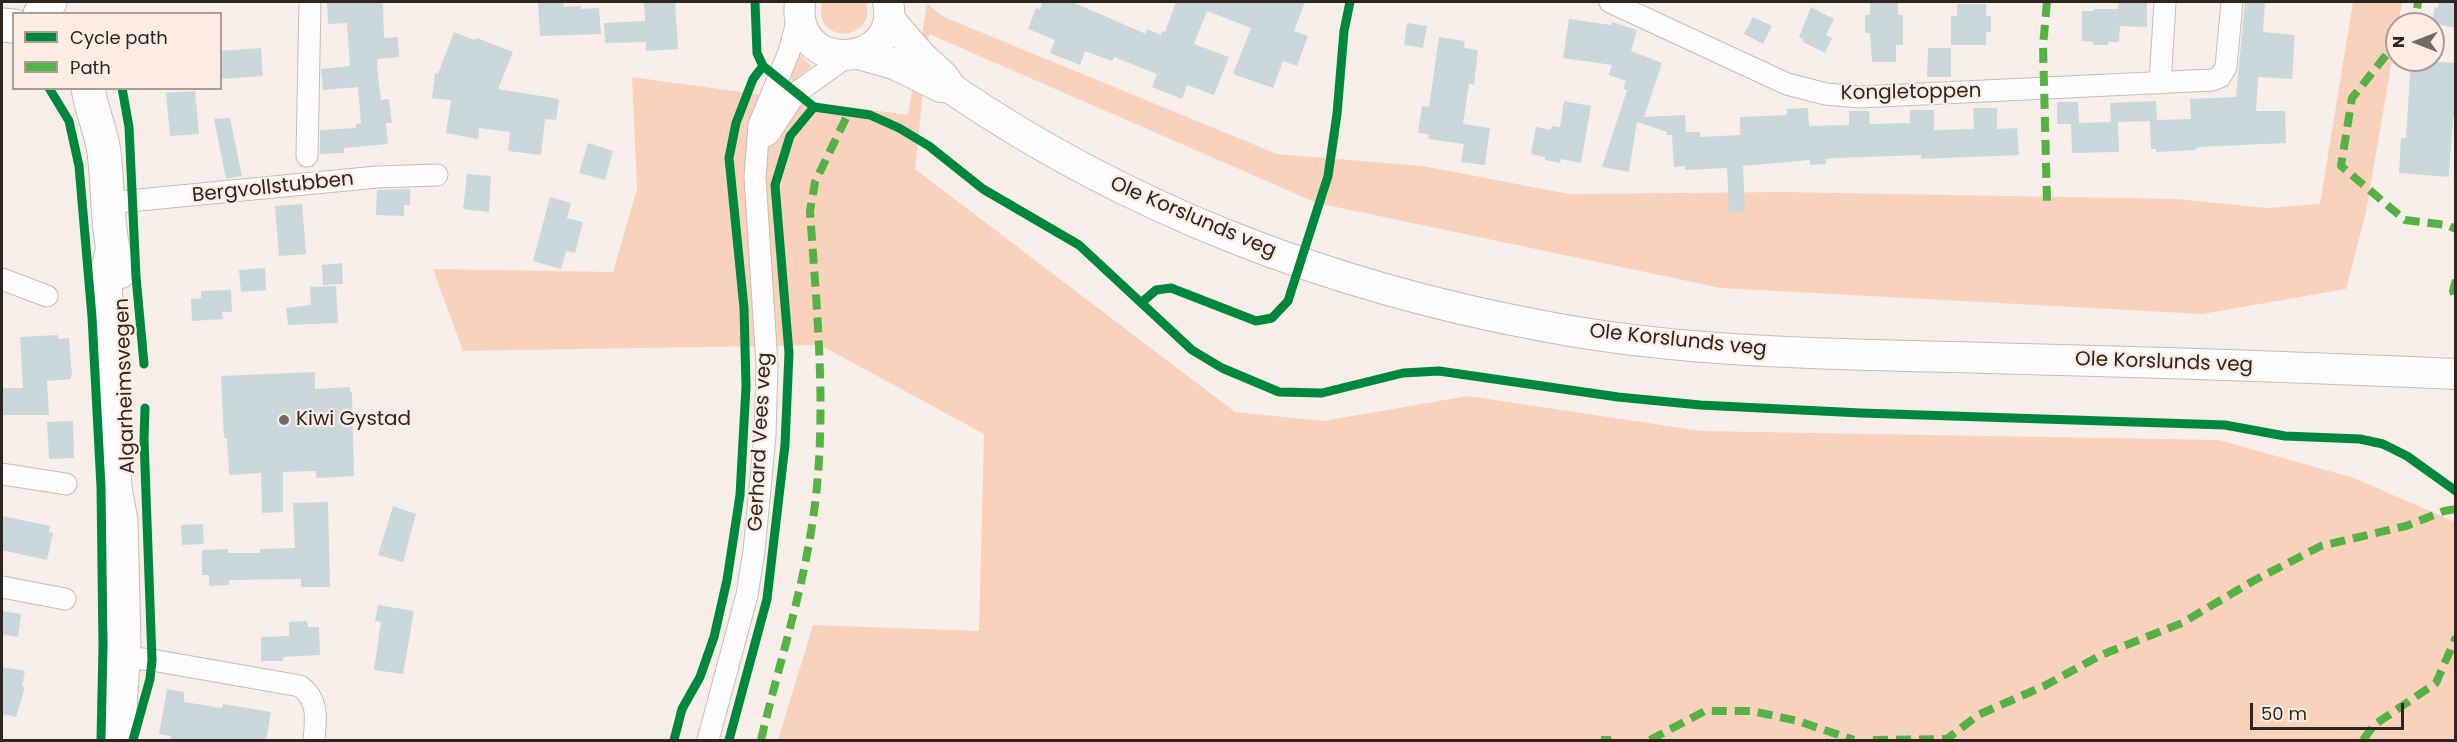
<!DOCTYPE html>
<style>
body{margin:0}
#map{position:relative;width:2457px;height:742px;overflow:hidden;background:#f7eee9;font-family:Poppins,sans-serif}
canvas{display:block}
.frame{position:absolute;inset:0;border:3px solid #2f251f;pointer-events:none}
.legend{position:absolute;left:12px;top:12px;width:210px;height:78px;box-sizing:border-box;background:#fdece3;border:2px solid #ab9c95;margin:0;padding:8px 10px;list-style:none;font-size:18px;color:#2f251f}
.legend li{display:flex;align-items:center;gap:12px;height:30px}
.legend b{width:30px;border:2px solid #ab9c95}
.north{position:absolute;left:2385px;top:12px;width:60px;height:60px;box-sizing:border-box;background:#fdece3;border:2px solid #ab9c95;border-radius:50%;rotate:270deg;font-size:16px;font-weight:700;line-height:24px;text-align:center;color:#2f251f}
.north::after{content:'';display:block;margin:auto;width:21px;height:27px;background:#756b66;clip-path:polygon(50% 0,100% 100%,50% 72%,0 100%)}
.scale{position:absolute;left:2250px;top:703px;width:154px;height:27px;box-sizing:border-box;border:3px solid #2f251f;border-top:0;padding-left:8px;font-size:18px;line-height:21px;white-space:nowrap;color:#2f251f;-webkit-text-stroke:4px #fdece3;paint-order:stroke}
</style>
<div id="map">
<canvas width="2457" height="742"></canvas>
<div class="frame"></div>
<ul class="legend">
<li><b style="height:8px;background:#00873e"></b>Cycle path</li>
<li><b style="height:8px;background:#56b245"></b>Path</li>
</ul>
<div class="north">N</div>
<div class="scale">50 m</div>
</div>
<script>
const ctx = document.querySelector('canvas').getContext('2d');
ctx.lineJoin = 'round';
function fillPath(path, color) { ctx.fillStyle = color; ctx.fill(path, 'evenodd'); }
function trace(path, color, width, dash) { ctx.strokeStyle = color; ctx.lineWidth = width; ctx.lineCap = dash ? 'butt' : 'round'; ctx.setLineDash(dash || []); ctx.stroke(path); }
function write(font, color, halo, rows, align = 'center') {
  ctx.font = font + ' Poppins,sans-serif'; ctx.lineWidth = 4.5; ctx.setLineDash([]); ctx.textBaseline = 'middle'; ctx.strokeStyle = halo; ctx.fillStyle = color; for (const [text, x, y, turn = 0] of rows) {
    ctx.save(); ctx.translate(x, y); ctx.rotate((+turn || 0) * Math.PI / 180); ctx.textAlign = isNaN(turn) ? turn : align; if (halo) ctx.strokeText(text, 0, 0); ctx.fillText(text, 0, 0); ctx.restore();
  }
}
fillPath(new Path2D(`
 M822,2H866C877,43 812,45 822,2Z
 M2353,2H2402L2366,212L2346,289L2202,314L1721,288L1317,203L929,34L915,169L1235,412L1323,421L1468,396L1701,431L2219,440L2354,478L2455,522V740H778L813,625L979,631L984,434L820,345L463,351L433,269L613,272L637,189L632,77L908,115L916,67L890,54L897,45L917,63L927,4L944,17L1277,154L1423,166L1569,194L1783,192L2176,199L2266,208L2320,204Z
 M801,56L812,66L792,82L789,79L798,57Z`), '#f9d2be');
fillPath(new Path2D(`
 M327,2H376L383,4L384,38L398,37L399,57L378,59L377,66L381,100L389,99L392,123H386L388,144L344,148V153L320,154V130L356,128V124L361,123L358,87L323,90L321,69L350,66L347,23L328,24Z
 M538,2H563L564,7L581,6V9L599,8L601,34L540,36Z
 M644,2H675L678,49L646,51V42L605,43L604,23L645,21Z
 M1042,2H1072L1146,34L1147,29L1161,35L1162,31L1165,32L1176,2H1305L1294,31L1308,36L1297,66L1283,61L1273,88L1233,74L1251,28L1207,11L1194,44L1229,57L1214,95L1187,85L1182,99L1152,87L1157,74L1114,57L1112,61L1085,51L1080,65L1050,53L1055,40L1028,29L1036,8L1040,9Z
 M2119,2H2147V27L2120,26L2119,42H2108V45H2093V42L2082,41V11H2094V9H2118Z
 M2245,2H2265L2263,32L2295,35L2292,79L2258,77L2256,111H2285L2286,143L2198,147L2195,150L2156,152V149H2151L2150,121L2118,122L2119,152L2072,153L2071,124H2057V102H2078L2079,123L2111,122L2110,103L2156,101L2157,120L2191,119L2190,99L2236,97Z
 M2439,2H2456V28L2432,23L2435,7L2438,8Z
 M1870,3H1898V15H1903V45H1896V62H1872L1870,33H1865V15H1870Z
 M1957,4H1986V16H1991V32H1986V45H1951V16H1957Z
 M1811,7L1834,19L1826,35L1832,38L1825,53L1803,42L1804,40L1799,37Z
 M1753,17L1772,26L1763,44L1744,34Z
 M1569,19L1611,25L1612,22L1637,30L1631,51L1662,63L1644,117L1685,115L1686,132H1700V137L1740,135V117L1787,115V109L1808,108L1809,126L1849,125V111H1869L1870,124L1910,123V110H1934V130L1974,129L1973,108H1997V129L2017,128L2019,155L1921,159V155L1837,158L1826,159V164L1810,165V160L1743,166L1745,211L1729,212L1727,168L1685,170V166L1674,167L1672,135H1667V132L1637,122L1629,172L1602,167L1627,90L1623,89L1626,81L1609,75L1612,65L1563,58Z
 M1407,23L1427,26L1423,48L1404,45Z
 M454,32L474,40L477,38L513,52L498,89L559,99L556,120L545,119L541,155L508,151L510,132L479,128L478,139L446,133L451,100L432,98L435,73L438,74Z
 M1439,37L1465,41L1464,48L1478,50L1474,85L1469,84L1463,124L1490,128L1485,165L1461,162L1464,144L1428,139L1429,134L1418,133L1422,106L1429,107Z
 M261,48L263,76L220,79V51Z
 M1928,48H1951V77H1927Z
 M2411,60L2456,63V117H2453L2449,177L2399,173L2401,138H2406Z
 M195,91L199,134L170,136L166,93Z
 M1564,101L1591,106L1581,163L1561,159L1560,163L1545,160V157L1531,154L1536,127L1551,130L1552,126L1560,127Z
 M230,118L242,176L226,179L214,119Z
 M588,143L613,151L605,180L579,173Z
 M467,174L491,176L489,212L463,209Z
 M410,189V205H404V216L376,215L377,190Z
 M550,197L571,203L567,218L583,222L575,253L566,251L561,269L533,261Z
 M302,204L306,254L279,256L275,206Z
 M342,263L343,284L323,285L322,265Z
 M265,268L266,290L241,292L239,270Z
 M336,286L338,323L288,325L286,308L311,305L310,287Z
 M231,290L232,312H222L223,319L192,321L191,299L201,298V291Z
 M58,335V339L69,338L72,374L70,379L47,381L49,415H2V388H23L20,337Z
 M315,372V389L350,387V392H352L354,476L316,478V471L283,472V512L262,513L261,473L229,475L227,438H224L221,376Z
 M73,421L74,458L49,459L47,422Z
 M328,502L330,587H301V579L229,580V585L209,586V575H202V550L228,549V553H260V549L295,548L293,503Z
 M393,506L416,514L403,562L378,555Z
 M2,516L50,526L49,532L53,533L47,560L2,550Z
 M203,524L204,544L182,545L181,525Z
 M378,605L414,611L403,674L374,670L381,622L375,621Z
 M2,611L21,614L18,637L2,634Z
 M307,621L308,627H319L320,655L283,657V661H261V637L289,636V622Z
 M2,667L25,671L22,686L25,687L16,717L2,714Z
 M167,689L184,692V702L222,708L223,704L271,712L266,741H170L171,736L159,734Z`), '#cad8db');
const street = new Path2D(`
 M1610,2L1787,84L1826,94L1860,97L2212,80L2220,77L2226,67L2232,2
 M2160,83L2165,2
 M759,139L769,134L796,93L848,56
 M307,156L310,2
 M108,203L377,177L437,175
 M2,279L47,296
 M2,474L66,484
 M2,587L65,599
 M123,657L152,660L300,686C319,700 316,719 314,740
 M708,740L747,595L754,551L765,436L767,365L755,177L759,125L789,52L799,15`);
const secondary = new Path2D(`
 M800,2C791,76 902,69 888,2
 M889,19L921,56L943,76L952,89C1129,210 1332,287 1543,326C1688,354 1839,354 1987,358C2143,362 2299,367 2456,374
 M859,54L894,64L941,87`);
const primary = new Path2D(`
 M40,14L50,2
 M2,25L14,26
 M88,88C91,110 101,130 104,152C109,192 106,234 119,272
 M112,252L105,280L115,488L121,521L124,645L118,740`);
trace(street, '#c6bdb8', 23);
trace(secondary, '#c6bdb8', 32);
trace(primary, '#c6bdb8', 35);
trace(street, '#fefcfc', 21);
trace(secondary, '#fefcfc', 30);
trace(primary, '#fefcfc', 33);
trace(new Path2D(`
 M2047,2L2043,46L2047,201
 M2403,24L2416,16L2418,2
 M2397,35L2387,54L2352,98L2341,166L2405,220L2447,225L2456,229
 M2456,280L2453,291L2456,302
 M761,740C778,667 802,595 813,519C828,417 817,314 810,211L815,182L849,112
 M1601,740H1611
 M1650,740L1705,711H1752L1798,721L1854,740
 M1873,740L1947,739L1978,715L2044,686L2101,655L2182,623L2253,581L2321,546L2406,526L2444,511L2456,509
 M2363,740L2374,725L2436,683L2456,637`), '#56b245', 8, [15, 8]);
trace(new Path2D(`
 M755,2L757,53L763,66L814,107L870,115L899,128L929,146L983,189L1079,245L1192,350L1222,368L1279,392L1322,393L1403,373L1439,371L1618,397L1700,405L1861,413L2225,425L2285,436L2360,439L2383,444L2407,456L2456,491
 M49,88L69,121L79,166L92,317L101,487L103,646L101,740
 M122,88L129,127L136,277L144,364
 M1141,303L1156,290L1171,288L1256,321L1272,318L1288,301L1328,176L1337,114L1344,31L1350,2
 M133,740L150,679L152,660L144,439L145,408
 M674,740L682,709L700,677L714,637L727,580L740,495L746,387L744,308L729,158L736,123L753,79L763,66
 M729,740L767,599L785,445L789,353L775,185L790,136L814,107`), '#00873e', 9);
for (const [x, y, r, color] of [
 [284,420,6,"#756b66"]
]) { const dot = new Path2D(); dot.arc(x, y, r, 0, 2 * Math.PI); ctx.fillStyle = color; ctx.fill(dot); trace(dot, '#fdece3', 2); }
write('20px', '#2f251f', '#fdece3', [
 ["Kongletoppen",1911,93,-1],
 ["Bergvollstubben",273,188,-6],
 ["Ole Korslunds veg",1193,218,23],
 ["Ole Korslunds veg",1678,341,6],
 ["Ole Korslunds veg",2164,363,2],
 ["Algarheimsvegen",126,386,-92],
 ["Gerhard Vees veg",761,442,-87]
]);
write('20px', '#2f251f', '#fdece3', [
 ["Kiwi Gystad",296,420]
], 'left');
</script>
